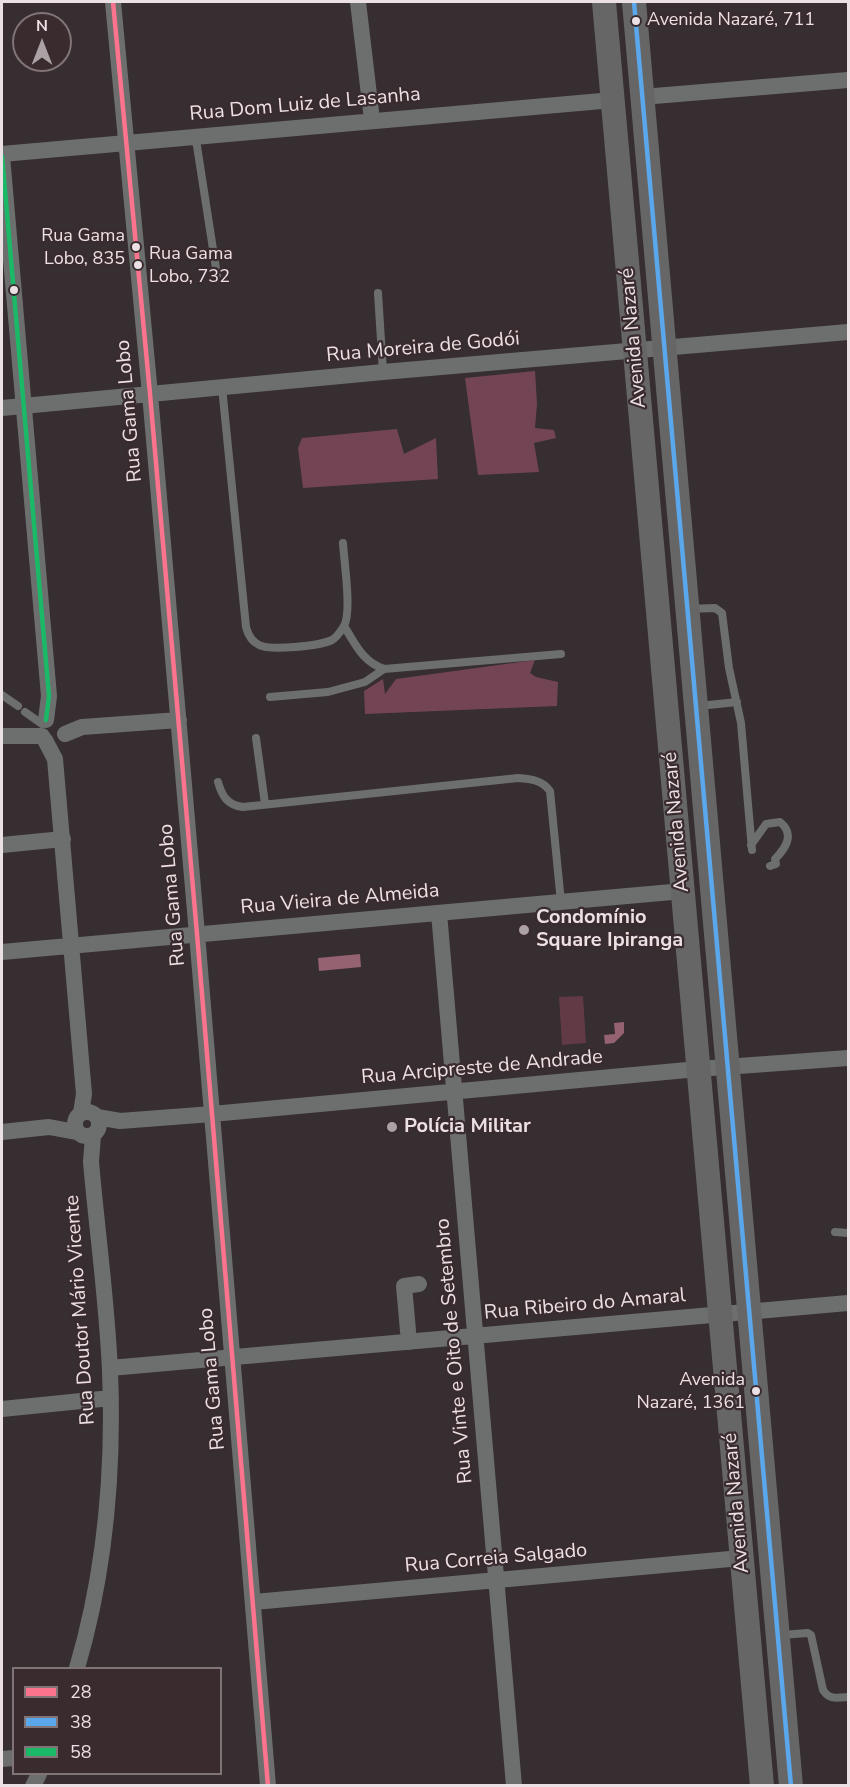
<!DOCTYPE html>
<meta charset="utf-8">
<style>
body{margin:0}
#map{position:relative;width:850px;height:1787px;overflow:hidden;background:#362e30;font-family:"Nunito Sans",sans-serif}
canvas{display:block}
.frame{position:absolute;inset:0;border:3px solid #ebe1e4;pointer-events:none}
.legend{position:absolute;left:12px;top:1667px;width:210px;height:108px;box-sizing:border-box;background:#3a2b2f;border:2px solid #817477;margin:0;padding:8px 10px;list-style:none;font-size:18px;color:#ebe1e4}
.legend li{display:flex;align-items:center;gap:12px;height:30px}
.legend b{width:30px;border:2px solid #817477}
.north{position:absolute;left:12px;top:12px;width:60px;height:60px;box-sizing:border-box;background:#3a2b2f;border:2px solid #817477;border-radius:50%;rotate:0deg;font-size:16px;font-weight:700;line-height:24px;text-align:center;color:#ebe1e4}
.north::after{content:'';display:block;margin:auto;width:21px;height:27px;background:#aca2a5;clip-path:polygon(50% 0,100% 100%,50% 72%,0 100%)}
</style>
<div id="map">
<canvas width="850" height="1787"></canvas>
<div class="frame"></div>
<ul class="legend">
<li><b style="height:8px;background:#fc738d"></b>28</li>
<li><b style="height:8px;background:#5aa8eb"></b>38</li>
<li><b style="height:8px;background:#1ab867"></b>58</li>
</ul>
<div class="north">N</div>
</div>
<script>
const ctx = document.querySelector('canvas').getContext('2d');
ctx.lineJoin = 'round';
function fillPath(path, color) { ctx.fillStyle = color; ctx.fill(path, 'evenodd'); }
function trace(path, color, width, dash) { ctx.strokeStyle = color; ctx.lineWidth = width; ctx.lineCap = dash ? 'butt' : 'round'; ctx.setLineDash(dash || []); ctx.stroke(path); }
function write(font, color, halo, rows, align = 'center') {
  ctx.font = font + ' "Nunito Sans",sans-serif'; ctx.lineWidth = 4.5; ctx.setLineDash([]); ctx.textBaseline = 'middle'; ctx.strokeStyle = halo; ctx.fillStyle = color; for (const [text, x, y, turn = 0] of rows) {
    ctx.save(); ctx.translate(x, y); ctx.rotate((+turn || 0) * Math.PI / 180); ctx.textAlign = isNaN(turn) ? turn : align; if (halo) ctx.strokeText(text, 0, 0); ctx.fillText(text, 0, 0); ctx.restore();
  }
}
fillPath(new Path2D(`
 M583,996L586,1043L562,1045L559,997Z`), '#613a46');
fillPath(new Path2D(`
 M535,371L537,404L535,428L554,430L556,438L534,443L539,472L478,475L465,378Z
 M397,429L404,454L436,438L438,479L303,488L298,448L302,438Z
 M535,660L530,673L536,677L558,682L557,706L365,714L364,691L383,679L385,694L396,679Z`), '#734554');
fillPath(new Path2D(`
 M360,954L361,967L319,971L318,958Z
 M624,1022V1033L614,1043L605,1044L604,1035L615,1034L614,1023Z`), '#956271');
trace(new Path2D(`
 M194,136L197,146L217,275
 M378,293L383,372
 M222,387L246,627C248,635 251,641 259,645C271,651 319,646 332,640C337,637 341,631 344,626C352,612 344,561 343,543
 M688,609L715,608L722,613L729,668L741,723L752,850
 M344,626C356,645 362,661 384,669L561,654
 M2,695L18,706
 M270,697L328,692L365,682L384,669
 M699,706L737,702
 M25,712L42,724
 M256,738L265,804
 M218,782C222,796 227,805 243,807L518,778C531,779 542,780 550,791L561,902
 M751,845L766,824L780,822C795,834 786,848 775,859L776,864L770,866
 M835,1232L848,1233
 M781,1635L808,1633L811,1635L823,1690C829,1700 837,1698 848,1697`), '#6d6e6e', 8);
trace(new Path2D(`
 M113,2L150,394L197,934L268,1786
 M358,2L372,120
 M642,97L848,80
 M2,154L613,100
 M2,156L49,696L46,720
 M2,408L383,372L848,332
 M65,734L82,727L179,720
 M2,736H42
 M45,740L55,759L84,1094L81,1113
 M2,845L63,839
 M439,913L514,1786
 M2,952L683,891
 M75 1124a12 12 0 1 1 24 0a12 12 0 1 1-24 0Z
 M97,1117L120,1121L212,1114L698,1069L848,1058
 M2,1132L49,1127L76,1132
 M409,1342L404,1286L419,1284
 M110,1368L848,1303
 M2,1409L111,1398
 M254,1602L741,1558
 M77,1668C105,1573 114,1470 110,1371C107,1301 97,1231 91,1162L93,1135
 M2,1759L14,1758
 M33,1786L39,1774`), '#6d6e6e', 16);
trace(new Path2D(`
 M604,2L762,1786
 M634,2L791,1786`), '#676667', 24);
trace(new Path2D(`
 M113,2L150,394L197,934L268,1786`), '#fc738d', 4.5);
trace(new Path2D(`
 M634,2L791,1786`), '#5aa8eb', 4.5);
trace(new Path2D(`
 M2,156L49,696L46,720`), '#1ab867', 4.5);
for (const [x, y, r, color] of [
 [636,21,5,"#ebe1e4"],
 [136,247,5,"#ebe1e4"],
 [138,265,5,"#ebe1e4"],
 [14,290,5,"#ebe1e4"],
 [524,930,6,"#aca2a5"],
 [392,1127,6,"#aca2a5"],
 [756,1391,5,"#ebe1e4"]
]) { const dot = new Path2D(); dot.arc(x, y, r, 0, 2 * Math.PI); ctx.fillStyle = color; ctx.fill(dot); trace(dot, '#3a2b2f', 2); }
write('18px', '#ebe1e4', '#3a2b2f', [
 ["Avenida Nazaré, 711",647,21],
 ["Rua Gama",125,237,"right"],
 ["Lobo, 835",125,260,"right"],
 ["Rua Gama",149,255],
 ["Lobo, 732",149,278],
 ["Avenida",745,1381,"right"],
 ["Nazaré, 1361",745,1404,"right"]
], 'left');
write('20px', '#ebe1e4', '#3a2b2f', [
 ["Rua Dom Luiz de Lasanha",305,105,-5],
 ["Avenida Nazaré",634,338,-95],
 ["Rua Moreira de Godói",423,348,-5],
 ["Rua Gama Lobo",130,411,-95],
 ["Avenida Nazaré",677,822,-95],
 ["Rua Gama Lobo",173,895,-95],
 ["Rua Vieira de Almeida",340,900,-5],
 ["Rua Arcipreste de Andrade",482,1068,-5],
 ["Rua Ribeiro do Amaral",585,1305,-5],
 ["Rua Doutor Mário Vicente",81,1310,-94],
 ["Rua Vinte e Oito de Setembro",455,1351,-95],
 ["Rua Gama Lobo",213,1379,-95],
 ["Avenida Nazaré",737,1503,-95],
 ["Rua Correia Salgado",496,1559,-5]
]);
write('bold 20px', '#ebe1e4', '#3a2b2f', [
 ["Condomínio",536,918],
 ["Square Ipiranga",536,941],
 ["Polícia Militar",404,1127]
], 'left');
</script>
